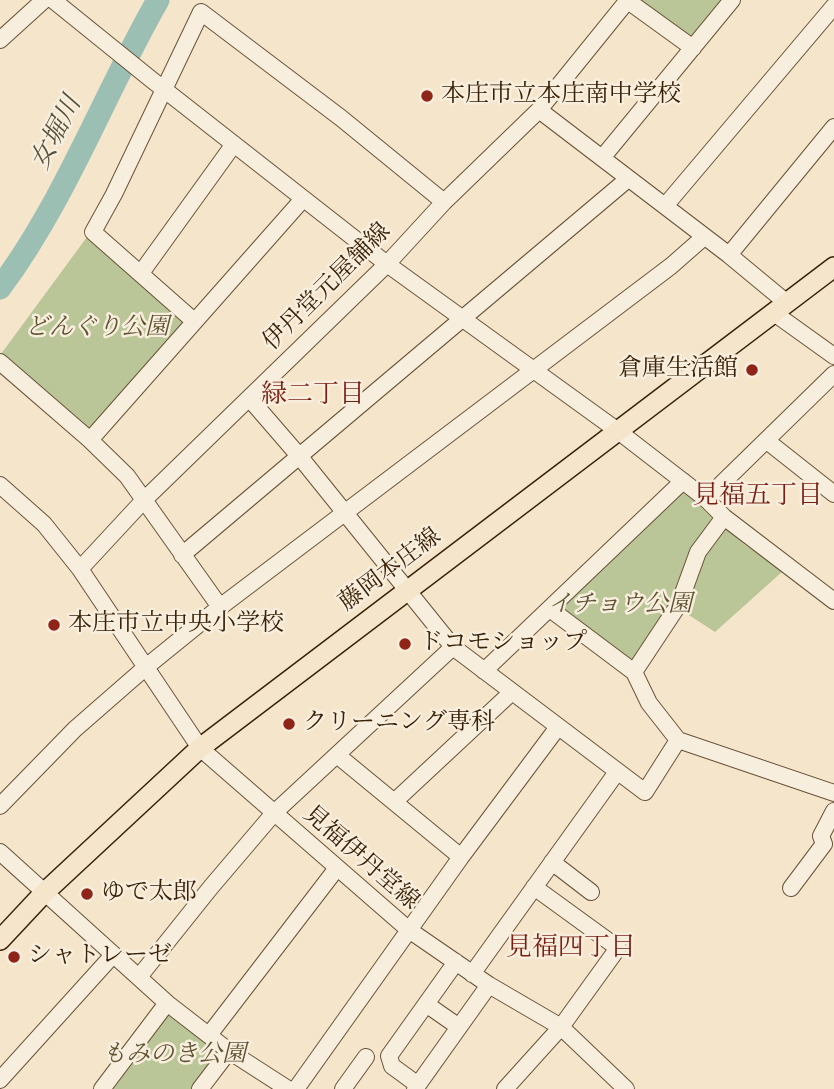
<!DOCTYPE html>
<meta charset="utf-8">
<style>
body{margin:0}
canvas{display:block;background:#f4e5cb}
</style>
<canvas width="834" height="1089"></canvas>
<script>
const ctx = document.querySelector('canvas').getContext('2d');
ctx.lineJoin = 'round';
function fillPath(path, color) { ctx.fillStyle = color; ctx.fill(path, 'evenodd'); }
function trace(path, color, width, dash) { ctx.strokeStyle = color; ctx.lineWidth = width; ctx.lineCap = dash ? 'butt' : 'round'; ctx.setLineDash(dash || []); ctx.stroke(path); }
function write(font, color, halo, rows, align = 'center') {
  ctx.font = font + ' "IM FELL English","Noto Serif JP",serif'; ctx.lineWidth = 5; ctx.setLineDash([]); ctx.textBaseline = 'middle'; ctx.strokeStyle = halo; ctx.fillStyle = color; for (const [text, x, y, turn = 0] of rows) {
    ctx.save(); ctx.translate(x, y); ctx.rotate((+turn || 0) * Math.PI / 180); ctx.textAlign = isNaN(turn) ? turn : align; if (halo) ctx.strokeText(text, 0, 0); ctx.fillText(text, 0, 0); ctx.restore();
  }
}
fillPath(new Path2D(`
 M637,0H726L694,40Z
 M87,237L183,320L184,325L90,431L43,388L1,354Z
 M686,490L745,545L783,571L715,632L681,610L631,664L557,609L680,491Z
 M171,1014L221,1048L195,1089H108L164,1015Z`), '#bac598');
trace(new Path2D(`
 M0,288C66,199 103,96 158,0`), '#9cbfb4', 23);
const minor = new Path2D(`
 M53,0L152,80L387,264L618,431L706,499L724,517L834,601
 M628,1L693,48
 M0,40L44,0
 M539,110L729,255L787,303
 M602,158L732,0
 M665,206L834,6
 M729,255L834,127
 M141,273L234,144
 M774,313L834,356
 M194,321L93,232L114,194L201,12L341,118L444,202
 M0,362L90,440L127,476L220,607
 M249,398L300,457L453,647L645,792L678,740
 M90,440L303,199
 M767,441L834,494
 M0,485L44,524L80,569L200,748L409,930L489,985L561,1027L626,1089
 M706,499L834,374
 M182,555L628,179
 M80,569L144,500L387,264L444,202L539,110L628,0
 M550,609L634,672L649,703L678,740L834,793
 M484,671L683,481
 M634,672L679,604L698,552L724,517
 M337,755L461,857
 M394,802L512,692
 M0,806L75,729L146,667L220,607L671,266L704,237
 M0,852L167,1003L229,1051L288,1089
 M552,862L591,892
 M791,888L824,844L821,836L834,811
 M472,974L617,772
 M139,977L211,887L274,813L453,647
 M426,1004L459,1027
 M209,1035L337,868
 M0,1080L113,955
 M418,1085L392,1066L389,1056L456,962
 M102,1089L167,1003
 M200,1089L229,1051
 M296,1089L461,857L558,727
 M343,1089L366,1057
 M415,1089L489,985
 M505,1089L561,1027L618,948L534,887`);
const major = new Path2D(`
 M0,940L44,893L200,748L834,267`);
trace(minor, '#685338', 18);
trace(major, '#392207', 22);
trace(minor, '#f8eedd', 16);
trace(major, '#f4e5cb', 19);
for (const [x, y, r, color] of [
 [427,96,7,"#8f2418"],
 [752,370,7,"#8f2418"],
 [54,625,7,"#8f2418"],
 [405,644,7,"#8f2418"],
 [289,724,7,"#8f2418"],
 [87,894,7,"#8f2418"],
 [14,957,7,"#8f2418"]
]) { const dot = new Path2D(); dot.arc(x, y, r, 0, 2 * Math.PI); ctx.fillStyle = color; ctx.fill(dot); trace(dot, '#f8eedd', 2.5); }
write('24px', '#392207', '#f8eedd', [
 ["本庄市立本庄南中学校",441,96],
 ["倉庫生活館",738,370,"right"],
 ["本庄市立中央小学校",68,625],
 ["ドコモショップ",419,644],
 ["クリーニング専科",303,724],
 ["ゆで太郎",101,894],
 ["シャトレーゼ",28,957]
], 'left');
write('24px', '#392207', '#f8eedd', [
 ["伊丹堂元屋舗線",328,288,-45],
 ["藤岡本庄線",391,571,-37],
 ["見福伊丹堂線",360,859,41]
]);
write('italic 24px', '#605332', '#f8eedd', [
 ["どんぐり公園",97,329],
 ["イチョウ公園",620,606],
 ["もみのき公園",174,1056]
]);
write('italic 26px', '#57513b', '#f8eedd', [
 ["女堀川",58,134,-63]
]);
write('26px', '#7a1f14', '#f8eedd', [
 ["緑二丁目",313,397],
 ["見福五丁目",758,498],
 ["見福四丁目",571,950]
]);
</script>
